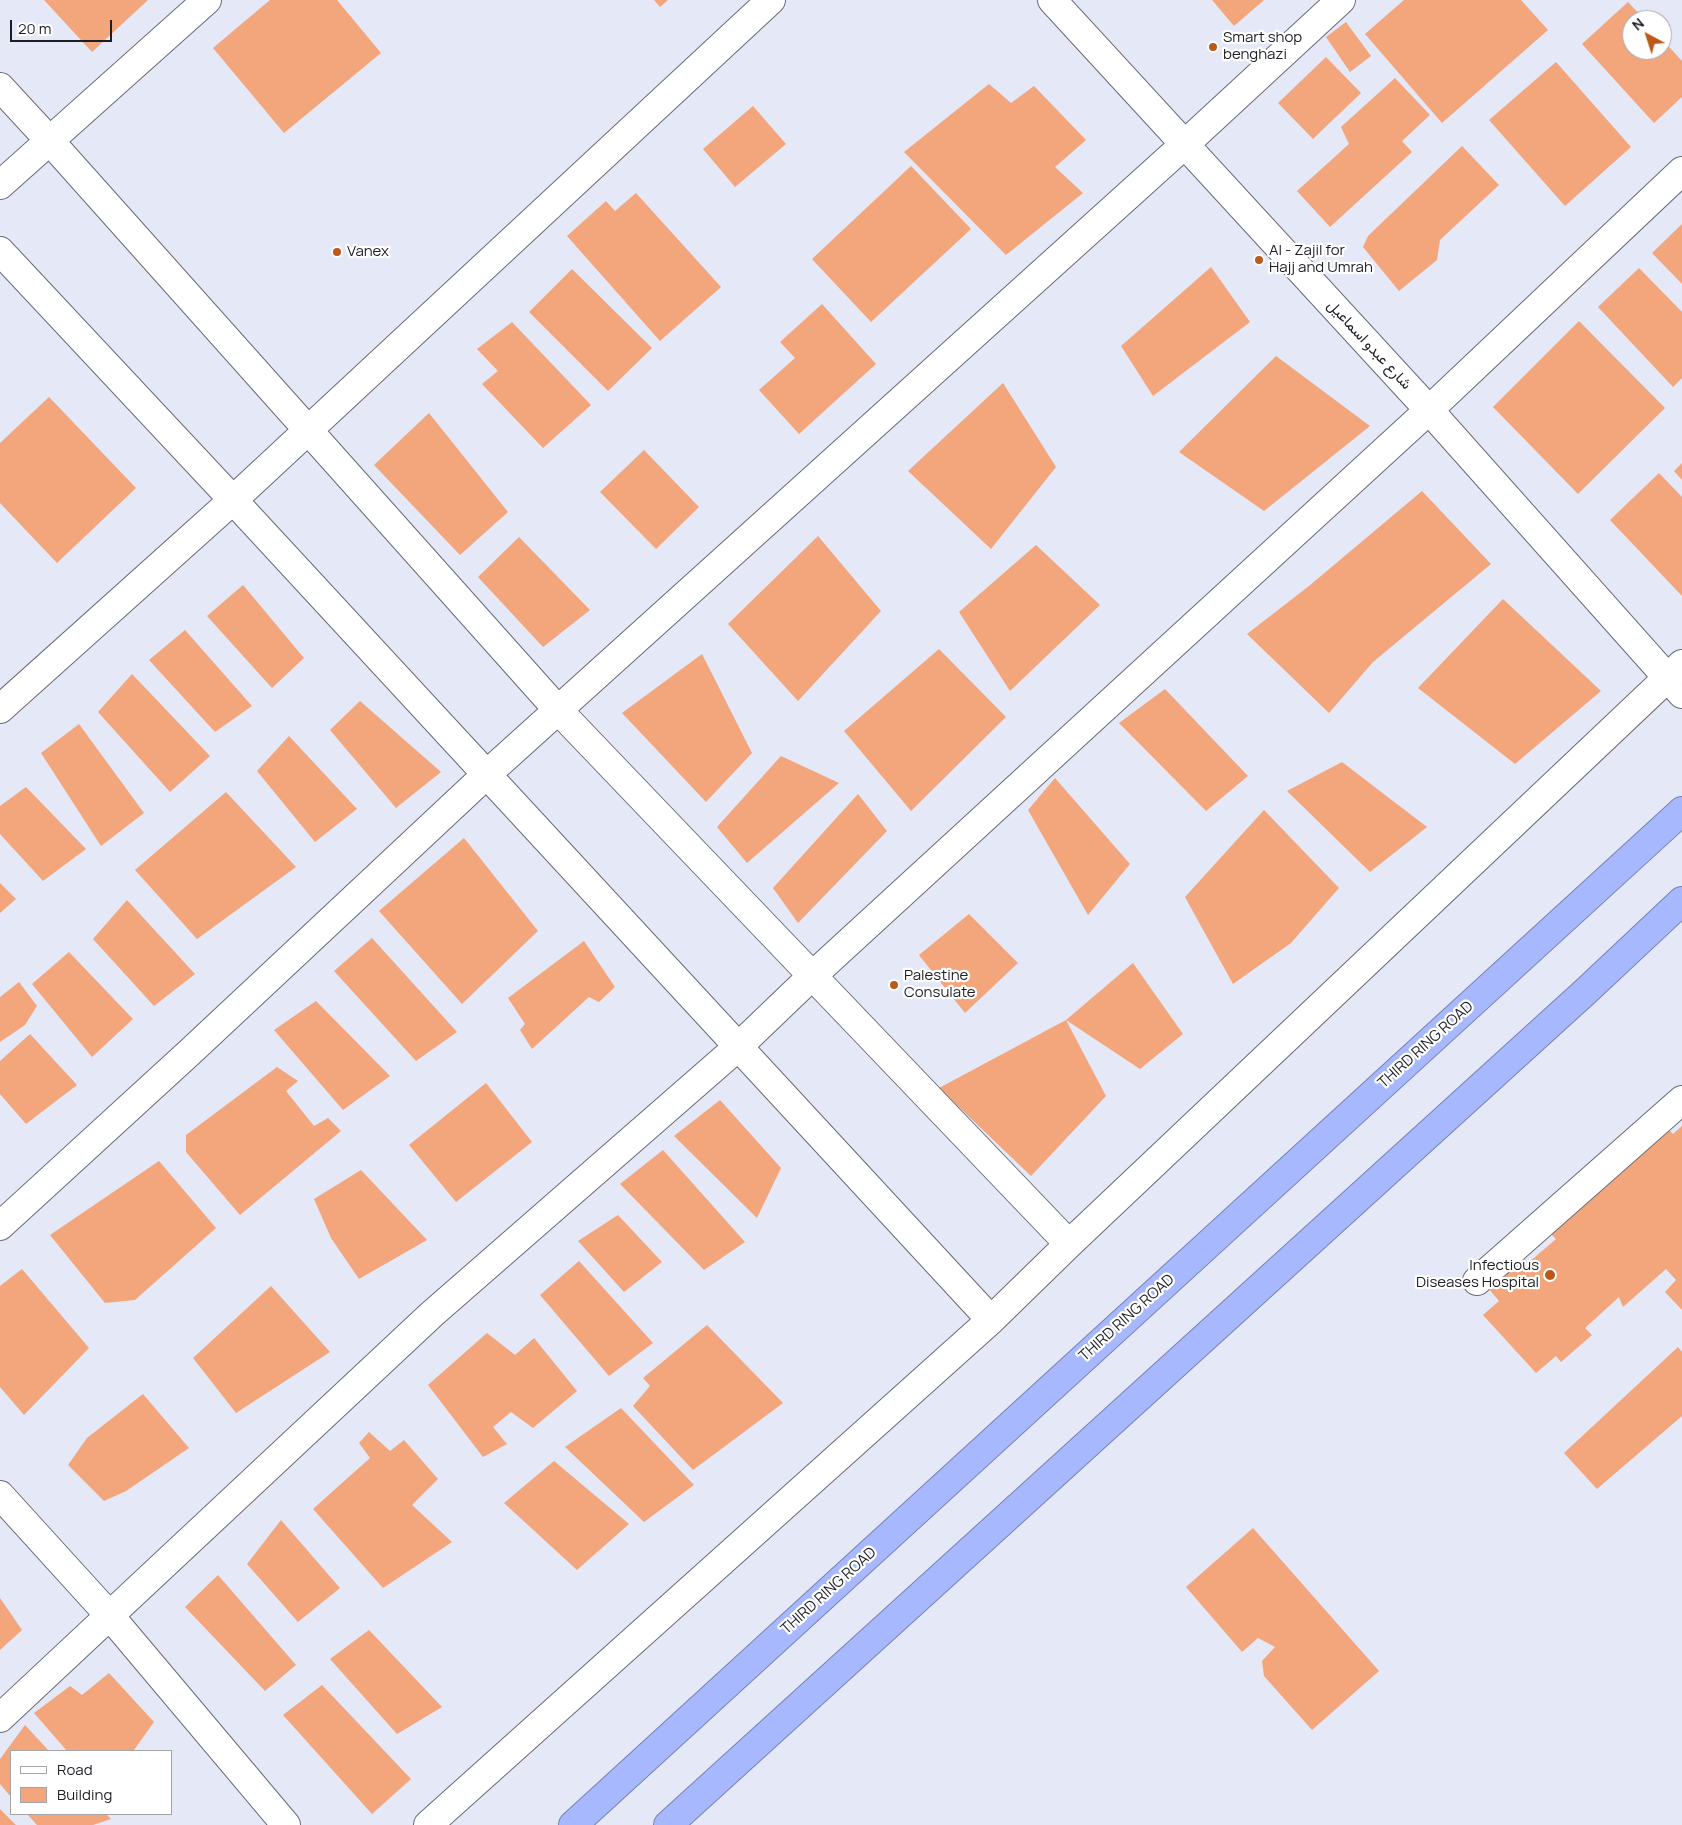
<!DOCTYPE html>
<meta charset="utf-8">
<style>
body{margin:0}
#map{position:relative;width:1682px;height:1825px;overflow:hidden;background:#e4e8f7;font-family:Manrope,sans-serif}
canvas{display:block}
.legend{position:absolute;left:10px;top:1750px;width:162px;height:65px;box-sizing:border-box;background:#fff;border:1px solid #a5a5a7;margin:0;padding:6px 9px;list-style:none;font-size:15px;color:#1d1e24}
.legend li{display:flex;align-items:center;gap:10px;height:25px}
.legend b{width:25px;border:1px solid #a5a5a7}
.north{position:absolute;left:1622px;top:10px;width:50px;height:50px;box-sizing:border-box;background:#fff;border:1px solid #a5a5a7;border-radius:50%;rotate:320deg;font-size:14px;font-weight:700;line-height:20px;text-align:center;color:#1d1e24}
.north::after{content:'';display:block;margin:auto;width:18px;height:22px;background:#ba5919;clip-path:polygon(50% 0,100% 100%,50% 72%,0 100%)}
.scale{position:absolute;left:10px;top:20px;width:102px;height:22px;box-sizing:border-box;border:2px solid #1d1e24;border-top:0;padding-left:6px;font-size:15px;line-height:18px;white-space:nowrap;color:#1d1e24;-webkit-text-stroke:4px #fff;paint-order:stroke}
</style>
<div id="map">
<canvas width="1682" height="1825"></canvas>
<ul class="legend">
<li><b style="height:6px;background:#fff"></b>Road</li>
<li><b style="height:14px;background:#f3a57c"></b>Building</li>
</ul>
<div class="north">N</div>
<div class="scale">20 m</div>
</div>
<script>
const ctx = document.querySelector('canvas').getContext('2d');
ctx.lineJoin = 'round';
function fillPath(path, color) { ctx.fillStyle = color; ctx.fill(path, 'evenodd'); }
function trace(path, color, width, dash) { ctx.strokeStyle = color; ctx.lineWidth = width; ctx.lineCap = dash ? 'butt' : 'round'; ctx.setLineDash(dash || []); ctx.stroke(path); }
function write(font, color, halo, rows, align = 'center') {
  ctx.font = font + ' Manrope,Vazirmatn,sans-serif'; ctx.lineWidth = 4.5; ctx.setLineDash([]); ctx.textBaseline = 'middle'; ctx.strokeStyle = halo; ctx.fillStyle = color; for (const [text, x, y, turn = 0] of rows) {
    ctx.save(); ctx.translate(x, y); ctx.rotate((+turn || 0) * Math.PI / 180); ctx.textAlign = isNaN(turn) ? turn : align; if (halo) ctx.strokeText(text, 0, 0); ctx.fillText(text, 0, 0); ctx.restore();
  }
}
fillPath(new Path2D(`
 M44,0H148L92,52Z
 M270,0H337L381,53L284,133L213,48Z
 M654,0H668L660,7Z
 M1212,0H1264L1234,26Z
 M1404,0H1521L1548,30L1442,123L1365,34Z
 M1628,2L1645,20H1632V50H1662V39L1682,61V97L1654,123L1582,44Z
 M1346,22L1371,56L1350,72L1326,37Z
 M1326,57L1361,93L1313,139L1278,103Z
 M1556,62L1631,147L1565,206L1489,120Z
 M1395,78L1430,115L1402,141L1412,152L1330,227L1297,191L1349,144L1341,127Z
 M989,84L1011,103L1034,86L1086,140L1055,167L1083,193L1006,255L904,152Z
 M753,106L786,144L735,187L703,149Z
 M1462,146L1499,185L1440,240L1437,260L1399,291L1363,247L1368,236Z
 M911,166L971,229L871,322L812,259Z
 M636,193L721,287L660,341L567,236L606,201L615,211Z
 M1682,224V284L1652,253Z
 M1211,267L1250,322L1153,396L1121,346Z
 M1639,268L1682,312V378L1673,387L1598,307Z
 M572,269L652,348L608,391L529,312Z
 M822,304L876,364L799,434L759,390L795,358L780,342Z
 M1579,321L1665,408L1578,494L1493,407Z
 M512,322L591,405L543,448L482,384L498,371L477,349Z
 M1276,356L1370,426L1264,511L1179,452Z
 M1003,383L1056,467L991,549L908,471Z
 M49,397L136,488L57,563L0,503V443Z
 M429,413L508,512L460,555L374,465Z
 M644,450L699,507L656,549L600,492Z
 M1682,463V480L1674,471Z
 M1659,473L1682,497V596L1610,520Z
 M1422,491L1491,564L1373,662L1329,713L1247,634L1309,586Z
 M818,536L881,611L798,701L728,624Z
 M519,537L590,610L543,647L478,577Z
 M1036,545L1100,605L1010,691L959,612Z
 M243,585L304,658L272,688L207,616Z
 M1503,599L1601,691L1515,764L1418,688Z
 M185,630L252,706L215,732L149,660Z
 M939,649L1006,717L911,811L844,731Z
 M702,654L752,753L706,802L622,713Z
 M132,674L210,756L170,792L98,712Z
 M1165,689L1248,776L1206,811L1119,723Z
 M360,701L441,772L396,808L330,730Z
 M79,724L144,813L101,846L41,753Z
 M289,736L357,809L315,842L257,771Z
 M781,756L839,783L747,863L717,827Z
 M1342,762L1427,827L1370,872L1287,791Z
 M1055,778L1130,864L1088,915L1028,810Z
 M26,787L86,849L43,881L0,834V806Z
 M226,792L296,867L197,939L135,870Z
 M858,794L887,831L798,923L773,888Z
 M1264,810L1339,888L1291,943L1233,984L1185,897Z
 M464,838L538,931L462,1004L379,911Z
 M0,883L16,899L0,913Z
 M127,900L195,974L154,1006L93,939Z
 M969,914L1018,963L965,1013L919,955Z
 M372,938L457,1032L416,1061L334,971Z
 M584,941L615,987L599,1002L589,997L532,1049L520,1030L525,1024L508,998Z
 M69,952L133,1019L92,1057L32,984Z
 M1133,963L1183,1034L1140,1069L1066,1020Z
 M19,982L37,1006L25,1025L0,1042V997Z
 M316,1001L390,1076L343,1110L274,1030Z
 M1066,1020L1106,1096L1031,1176L939,1088Z
 M30,1034L77,1085L26,1124L0,1094V1061Z
 M277,1067L298,1081L286,1091L314,1126L328,1118L341,1131L240,1215L186,1152V1135Z
 M486,1083L532,1142L456,1202L409,1145Z
 M720,1100L781,1168L757,1218L674,1136Z
 M1666,1126L1673,1134L1682,1126V1310L1665,1292L1676,1280L1666,1269L1623,1307L1619,1297L1585,1328L1592,1335L1561,1362L1556,1356L1536,1373L1483,1315L1499,1301L1488,1288L1523,1257L1528,1263L1556,1239L1549,1232Z
 M663,1150L745,1242L704,1270L620,1184Z
 M159,1161L216,1228L135,1300L105,1303L50,1235Z
 M361,1170L427,1240L359,1279L331,1238L314,1199Z
 M618,1215L662,1262L624,1292L578,1241Z
 M579,1261L653,1343L609,1376L540,1295Z
 M22,1269L89,1348L24,1415L0,1387V1286Z
 M271,1286L330,1352L236,1413L193,1358Z
 M707,1325L783,1403L693,1470L633,1406L650,1386L643,1378Z
 M487,1333L515,1355L534,1338L577,1391L533,1428L511,1412L493,1427L507,1444L483,1457L428,1385Z
 M1678,1347L1682,1352V1416L1597,1489L1564,1453Z
 M143,1394L189,1448L126,1491L104,1501L68,1465L87,1438Z
 M621,1408L694,1485L644,1522L565,1447Z
 M369,1432L390,1451L404,1440L438,1479L412,1505L452,1542L383,1588L313,1509L370,1458L359,1443Z
 M554,1461L629,1524L577,1570L504,1503Z
 M281,1520L340,1588L298,1622L247,1564Z
 M1253,1528L1379,1671L1312,1730L1264,1676L1262,1661L1275,1647L1258,1638L1242,1652L1186,1587Z
 M218,1575L296,1665L265,1691L185,1607Z
 M0,1598L22,1630L0,1650Z
 M369,1630L442,1707L397,1734L330,1659Z
 M109,1673L154,1722L134,1750L135,1751H67L34,1713L70,1686L82,1695Z
 M322,1685L411,1779L372,1814L283,1715Z
 M25,1725L49,1751H11V1797L0,1784V1759Z
 M0,1809L16,1825H0Z
 M27,1814H106L111,1819L93,1825H37Z`), '#f3a57c');
const minor = new Path2D(`
 M1052,0L1429,410L1682,694
 M0,87L49,140L558,710L1069,1244
 M0,185L207,0
 M0,251L233,500L991,1320
 M0,709L233,500L771,0
 M0,1226L190,1052L486,775L1184,145L1341,0
 M1477,1281L1682,1100
 M0,1495L110,1616L286,1825
 M0,1718L432,1314L739,1046L812,976L1429,410L1682,171
 M428,1825L991,1320L1069,1244L1682,664`);
const highway = new Path2D(`
 M573,1825L1682,811
 M668,1825L1585,992L1682,901`);
trace(minor, '#686c79', 30);
trace(highway, '#7782b2', 30);
trace(minor, '#fff', 28);
trace(highway, '#a8b8ff', 28);
for (const [x, y, r, color] of [
 [1213,47,5,"#ba5919"],
 [337,252,5,"#ba5919"],
 [1259,260,5,"#ba5919"],
 [894,985,5,"#ba5919"],
 [1550,1275,6,"#ba5919"]
]) { const dot = new Path2D(); dot.arc(x, y, r, 0, 2 * Math.PI); ctx.fillStyle = color; ctx.fill(dot); trace(dot, '#fff', 2); }
write('15px', '#1d1e24', '#fff', [
 ["Smart shop",1223,38],
 ["benghazi",1223,55],
 ["Al - Zajil for",1269,251],
 ["Hajj and Umrah",1269,268],
 ["Vanex",347,252],
 ["Palestine",904,976],
 ["Consulate",904,993],
 ["Infectious",1539,1266,"right"],
 ["Diseases Hospital",1539,1283,"right"]
], 'left');
write('15px', '#1d1e24', '#fff', [
 ["شارع عبدو اسماعيل",1369,345,47],
 ["THIRD RING ROAD",1426,1045,-42],
 ["THIRD RING ROAD",1127,1318,-42],
 ["THIRD RING ROAD",829,1591,-42]
]);
</script>
